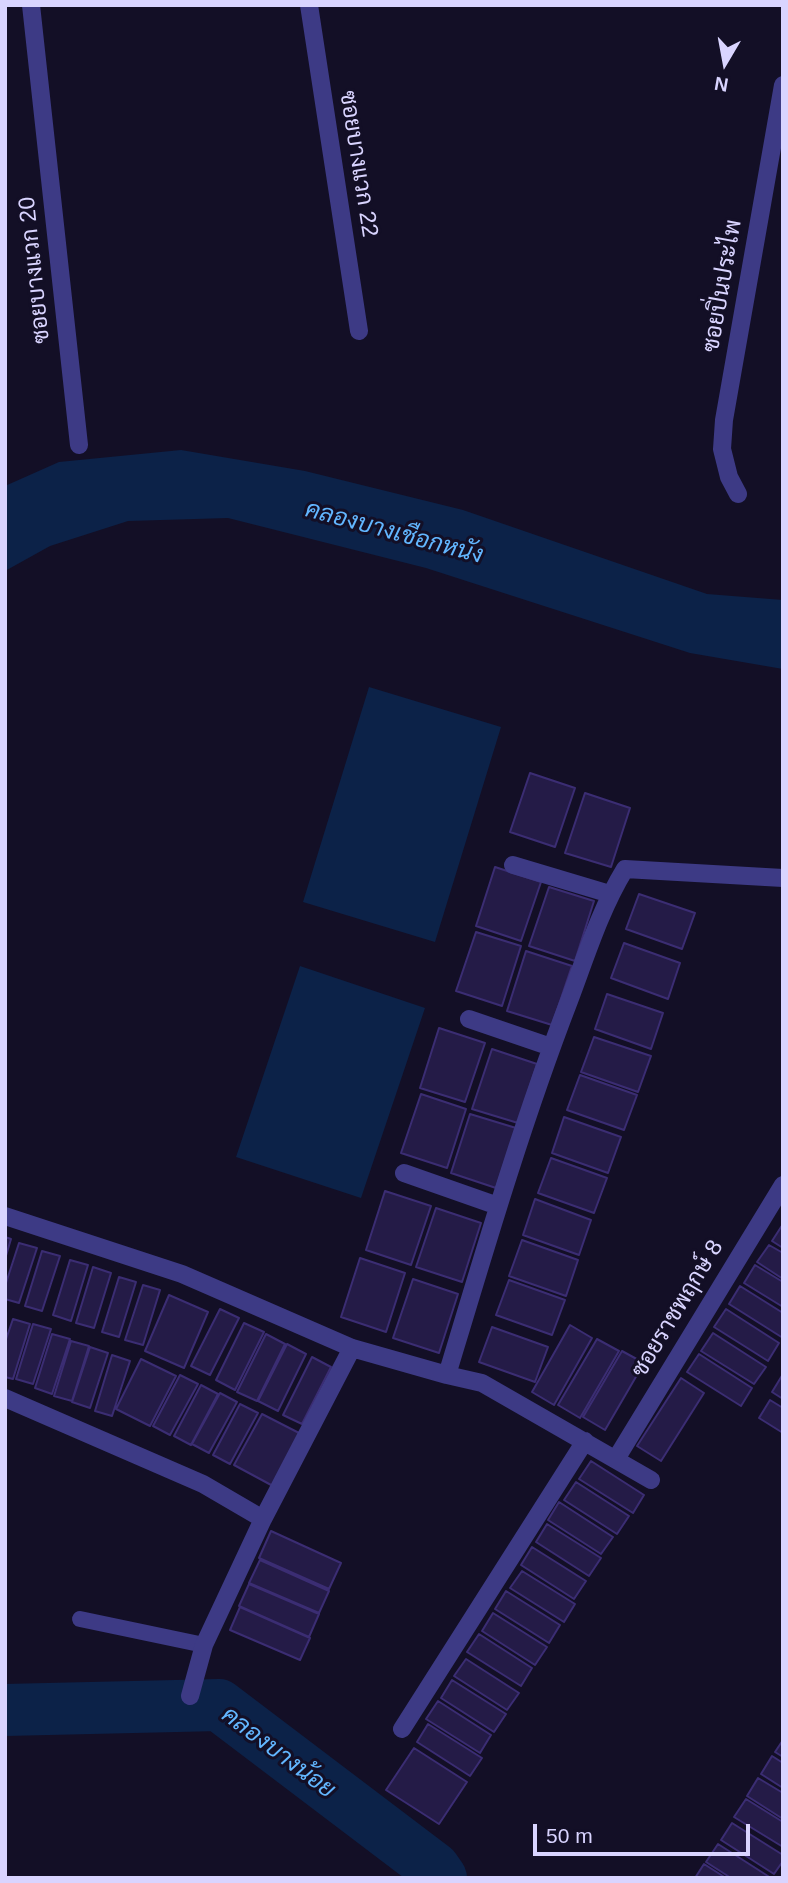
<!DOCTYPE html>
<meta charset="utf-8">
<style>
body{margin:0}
#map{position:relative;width:788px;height:1883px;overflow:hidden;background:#130f26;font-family:Helvetica,sans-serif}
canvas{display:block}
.frame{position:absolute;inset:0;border:7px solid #d9d4ff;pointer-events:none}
.north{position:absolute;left:690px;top:28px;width:70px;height:70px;-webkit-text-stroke:5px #130f26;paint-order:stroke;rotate:190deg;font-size:19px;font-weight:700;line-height:28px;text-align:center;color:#d9d4ff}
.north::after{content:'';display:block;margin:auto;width:24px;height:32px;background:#d9d4ff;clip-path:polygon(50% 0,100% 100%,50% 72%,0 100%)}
.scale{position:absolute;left:533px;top:1824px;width:217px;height:32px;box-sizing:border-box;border:4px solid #d9d4ff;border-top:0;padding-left:9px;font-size:21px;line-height:24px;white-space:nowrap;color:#d9d4ff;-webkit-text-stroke:5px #130f26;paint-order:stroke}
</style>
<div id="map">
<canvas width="788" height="1883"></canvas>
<div class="frame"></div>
<div class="north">N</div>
<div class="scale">50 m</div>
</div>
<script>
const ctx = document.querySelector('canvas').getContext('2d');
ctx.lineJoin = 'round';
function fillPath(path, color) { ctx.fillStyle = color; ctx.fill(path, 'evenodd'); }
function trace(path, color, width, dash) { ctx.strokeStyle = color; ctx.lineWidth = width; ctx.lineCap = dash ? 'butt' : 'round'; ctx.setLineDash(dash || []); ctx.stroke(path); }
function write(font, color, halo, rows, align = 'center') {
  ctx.font = font + ' Helvetica,Sarabun,sans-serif'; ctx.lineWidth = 6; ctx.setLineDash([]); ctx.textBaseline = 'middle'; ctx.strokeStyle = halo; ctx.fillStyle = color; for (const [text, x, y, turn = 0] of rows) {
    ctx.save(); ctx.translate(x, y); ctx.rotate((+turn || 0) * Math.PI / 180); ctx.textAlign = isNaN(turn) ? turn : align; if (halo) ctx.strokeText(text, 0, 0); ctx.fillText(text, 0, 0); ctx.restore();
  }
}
fillPath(new Path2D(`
 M181,450L305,471L463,510L707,594L783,600V669L690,653L426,568L228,518L128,521L50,546L5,571V486L59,462Z
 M369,687L501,727L435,942L303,902Z
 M300,966L425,1008L361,1198L236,1157Z`), '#0c2248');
trace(new Path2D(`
 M5,1710L219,1705L434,1868L441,1878`), '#0c2248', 52);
const building = new Path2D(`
 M530,773L575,788L555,847L510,832Z
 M585,793L630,808L611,867L565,853Z
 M495,867L541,882L521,941L476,926Z
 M549,887L594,901L575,961L529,946Z
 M639,894L695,913L682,949L626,929Z
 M476,932L521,946L502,1006L456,991Z
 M624,943L680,963L668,999L611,978Z
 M526,951L572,966L552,1025L507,1011Z
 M607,994L663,1013L651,1049L595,1029Z
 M439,1028L485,1043L465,1102L420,1088Z
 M594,1037L651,1056L638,1092L581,1072Z
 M492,1049L537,1064L518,1123L472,1109Z
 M580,1075L637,1095L624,1130L567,1110Z
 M421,1094L466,1109L447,1168L401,1153Z
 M470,1114L516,1128L496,1188L451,1173Z
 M564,1117L621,1137L608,1173L552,1153Z
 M551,1158L607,1178L594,1213L538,1193Z
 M385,1191L431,1206L411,1265L366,1250Z
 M535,1199L591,1220L579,1255L523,1235Z
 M436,1208L481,1223L462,1282L416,1267Z
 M783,1224V1248L772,1241Z
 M5,1237L11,1239L5,1259Z
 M522,1240L578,1260L566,1296L509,1276Z
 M19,1243L37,1248L19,1303L5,1299V1286Z
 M769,1245L783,1253V1279L757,1262Z
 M42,1251L60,1256L42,1311L25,1306Z
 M360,1258L405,1273L386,1332L341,1317Z
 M70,1260L88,1265L71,1321L53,1315Z
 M755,1265L783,1282V1307L744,1283Z
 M93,1267L111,1273L94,1328L76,1323Z
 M119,1277L136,1282L119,1337L102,1332Z
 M413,1279L458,1294L439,1353L393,1338Z
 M509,1280L565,1300L552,1335L496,1315Z
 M143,1285L160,1290L143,1345L125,1340Z
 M740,1286L783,1313V1338L729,1304Z
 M169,1295L208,1312L184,1368L145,1351Z
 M220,1309L239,1318L210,1375L191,1366Z
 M726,1309L779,1343L768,1361L714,1327Z
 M13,1319L30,1324L13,1379L5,1377V1342Z
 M244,1323L264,1332L235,1390L216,1380Z
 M33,1324L51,1329L33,1384L16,1379Z
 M570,1325L592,1338L554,1405L532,1392Z
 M492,1327L548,1347L535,1382L479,1362Z
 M713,1333L766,1367L754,1384L701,1351Z
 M52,1334L70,1339L52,1394L35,1388Z
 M266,1334L285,1344L257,1401L237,1392Z
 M597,1339L619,1351L580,1418L558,1405Z
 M71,1341L89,1346L72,1401L54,1396Z
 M287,1344L306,1354L278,1411L258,1401Z
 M90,1347L108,1353L90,1408L72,1402Z
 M622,1351L644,1363L605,1430L583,1417Z
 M699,1354L752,1388L741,1406L687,1372Z
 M112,1355L130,1361L112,1416L95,1411Z
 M312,1357L331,1367L302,1424L283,1415Z
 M141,1359L176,1376L150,1426L116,1409Z
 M783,1374V1399L772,1392Z
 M180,1375L198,1384L170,1435L153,1426Z
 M681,1378L704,1393L661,1461L637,1446Z
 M201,1385L218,1394L191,1445L174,1436Z
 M220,1393L237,1402L209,1453L192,1444Z
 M770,1400L783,1408V1433L759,1418Z
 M240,1404L258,1413L230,1464L213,1455Z
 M262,1414L301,1434L273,1486L234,1465Z
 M591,1461L644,1495L633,1513L579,1479Z
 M576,1482L629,1516L617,1534L564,1500Z
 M559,1502L613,1537L601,1554L548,1520Z
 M547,1524L601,1558L589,1576L536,1542Z
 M271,1531L341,1563L329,1589L259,1558Z
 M532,1547L586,1581L574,1599L521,1565Z
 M260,1560L329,1591L319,1613L249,1583Z
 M522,1571L575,1604L564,1622L510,1588Z
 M249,1584L319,1614L309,1637L239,1606Z
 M506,1591L560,1625L549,1643L495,1609Z
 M240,1607L310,1638L300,1660L230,1630Z
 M493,1613L547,1647L535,1665L482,1631Z
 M479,1634L532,1668L521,1686L467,1652Z
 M466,1659L519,1693L507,1710L454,1676Z
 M452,1680L506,1714L494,1732L441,1698Z
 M438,1701L491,1735L480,1753L426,1719Z
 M428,1724L482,1758L470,1776L417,1742Z
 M783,1740V1757L775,1752Z
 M414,1748L467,1782L439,1824L386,1790Z
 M772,1756L783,1763V1788L761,1774Z
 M758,1778L783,1793V1819L747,1796Z
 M746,1799L783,1822V1847L734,1817Z
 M732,1823L783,1855V1861L774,1874L721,1840Z
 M718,1844L771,1878H731L706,1862Z
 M704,1864L726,1878H695Z`);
fillPath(building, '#241b47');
trace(building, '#3b2d73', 2);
trace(new Path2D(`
 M80,1619L204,1645`), '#3d3a85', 16);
trace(new Path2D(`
 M31,5L79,445
 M309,5L359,331
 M738,494L729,477L722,449L724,420L783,85
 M513,865L610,894
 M469,1019L551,1047
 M404,1173L498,1206
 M5,1216L182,1274L352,1348L447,1375L482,1383L651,1480
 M447,1375C485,1249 522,1123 569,1001C586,956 600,910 625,869L783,878
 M5,1398L203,1484L263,1519
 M616,1459L783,1185
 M190,1696L204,1645L263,1519L352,1348
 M402,1729L585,1441`), '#3d3a85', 18);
write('23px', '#d9d4ff', '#130f26', [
 ["ซอยบางแวก 22",358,164,81],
 ["ซอยบางแวก 20",35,270,-96],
 ["ซอยปิ่นประไพ",723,286,-80],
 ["ซอยราชพฤกษ์ 8",678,1309,-59]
]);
write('italic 24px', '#62b6ff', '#130f26', [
 ["คลองบางเชือกหนัง",394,533,15],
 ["คลองบางน้อย",278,1753,37]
]);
</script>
